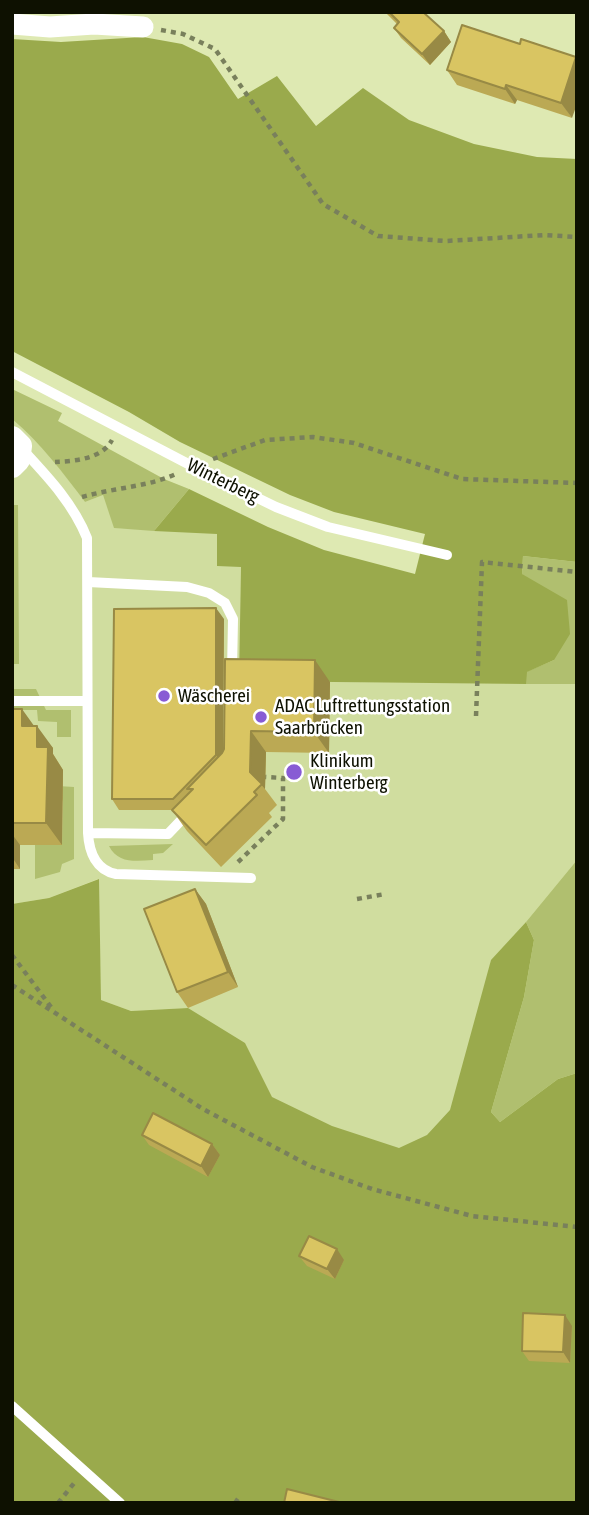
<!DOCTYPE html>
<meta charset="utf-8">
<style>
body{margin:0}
#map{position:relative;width:589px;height:1515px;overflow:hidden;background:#dee9b2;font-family:"Asap Condensed",sans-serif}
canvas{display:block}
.frame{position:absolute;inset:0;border:14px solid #0e1101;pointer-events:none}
</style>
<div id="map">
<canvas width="589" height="1515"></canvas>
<div class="frame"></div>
</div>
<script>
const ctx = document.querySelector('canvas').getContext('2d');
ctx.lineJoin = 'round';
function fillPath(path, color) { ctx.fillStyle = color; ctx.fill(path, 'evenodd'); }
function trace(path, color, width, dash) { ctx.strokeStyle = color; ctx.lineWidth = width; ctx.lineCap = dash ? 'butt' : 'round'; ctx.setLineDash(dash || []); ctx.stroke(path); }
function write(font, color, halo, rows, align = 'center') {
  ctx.font = font + ' "Asap Condensed",sans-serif'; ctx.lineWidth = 5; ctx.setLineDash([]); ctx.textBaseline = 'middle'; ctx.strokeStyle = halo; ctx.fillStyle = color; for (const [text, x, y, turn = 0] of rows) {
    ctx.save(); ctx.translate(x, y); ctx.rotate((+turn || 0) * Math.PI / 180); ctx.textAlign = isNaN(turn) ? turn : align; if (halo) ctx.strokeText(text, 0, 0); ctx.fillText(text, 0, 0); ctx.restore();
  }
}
fillPath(new Path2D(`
 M12,419L31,435L55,462L85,502L103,495L115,528L217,533L241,567L240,681L577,684V860L526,922L491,961L437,1190L320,1152L188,1008L131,1011L101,1000L98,879L49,898L12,904Z`), '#d0dd9f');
fillPath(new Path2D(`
 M12,389L62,413L58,421L164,479L189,489L154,531L114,528L103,495L85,502C63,473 41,443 12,419Z
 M12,505H18L19,664H12Z
 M523,556L577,562V684H526V672L554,660L522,574Z
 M12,689H36L46,710H71V737H57V722L38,721L37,710H12Z
 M58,786L74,787V859L62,864L60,872L35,879V845H62L63,802Z
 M173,844L163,853L153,854V860C136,861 118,864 109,846Z
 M577,860V1073L558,1079L500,1122L491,1112L524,997L534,940L526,922Z`), '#b0bf6f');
fillPath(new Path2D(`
 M143,37L182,44L209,57L238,99L277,76L316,126L363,88L409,120L474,144L537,157L577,159V562L523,556L522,574L567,600L570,634L554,660L527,672L526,684L239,681L241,567L217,566V534L154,531L189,489L268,527L324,550L415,574L425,534L334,512L290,495L180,442L129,412L12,351V39L61,42Z
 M99,879L101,1000L131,1011L188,1008L245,1043L272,1097L332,1126L399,1148L427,1135L450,1110L491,960L526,922L534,940L524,997L491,1112L500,1122L558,1079L577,1073V1503H12V904L49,898Z`), '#9aaa4c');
trace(new Path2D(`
 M161,30L183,34L215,49L323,204L378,236L446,241L545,235L577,237
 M213,459L265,440L313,437L354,443L462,479L577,483
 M55,462C75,461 102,459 112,440
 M82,497C113,488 147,487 176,474
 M476,716L482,562L577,572
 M238,862L283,819V778L265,777
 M357,899L385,894
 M12,955L54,1011
 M12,985L203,1109L312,1167L372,1189L472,1216L577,1227
 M58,1503L75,1482
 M235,1503L240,1496`), '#79805c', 4.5, [5, 5]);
trace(new Path2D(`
 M12,372L194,467L276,507L328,527L447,555
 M22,449C47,476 73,503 87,538L88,833C89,852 96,870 116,874L251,878
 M88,582L187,587L209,593L225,603L233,619L232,671
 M12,701H87
 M88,833L168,834L188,813
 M12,1406L120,1503`), '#fff', 10);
trace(new Path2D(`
 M12,24L50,27L94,24L143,27`), '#fff', 21);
trace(new Path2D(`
 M12,438L20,446L18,460L12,466`), '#fff', 24);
fillPath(new Path2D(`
 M385,12H426L425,14L444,31L451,42L430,65L401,38L394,28L397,24Z
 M521,39L572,118L517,100L515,104L457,85L447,70L520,44Z
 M224,619L223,749L330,682L329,753L266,752L265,789L277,805L269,813L272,817L221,867L187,831L172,810H119L112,799Z
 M12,709L33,726L53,748V754L63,770L62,845H20V869H12Z
 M195,889L206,904L238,987L188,1008L177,992Z
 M142,1135L212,1144L220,1155L208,1177L149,1145Z
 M299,1256L344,1260L335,1279L307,1266Z
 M572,1326L570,1363L529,1361L522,1351Z`), '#bba954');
fillPath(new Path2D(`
 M444,31L451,42L430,65L422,54Z
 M576,57L577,104L572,118L561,103Z
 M506,85L517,100L515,104L505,89Z
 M216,608L224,619L223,766L216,755Z
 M315,660L330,682L329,753L314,732Z
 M22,709L37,730V726L53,748V754L63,770L62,845L46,823L22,726Z
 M251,731L266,752L265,789L250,772Z
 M12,834L20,845V869L12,857Z
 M195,889L206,904L238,987L228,972Z
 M212,1144L220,1155L208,1177L201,1166Z
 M337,1249L344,1260L335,1279L327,1269Z
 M565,1315L572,1326L570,1363L563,1352Z`), '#988a45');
const building = new Path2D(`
 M389,12H423L444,31L422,54L394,28L399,22Z
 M462,25L520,44L521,39L576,57L561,103L506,85L505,89L447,70Z
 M216,608V755L173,799H112L114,609Z
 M225,659L315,660L314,732L251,731L250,772L262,784L254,792L257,795L206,845L172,810L193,789H187L222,753L224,749Z
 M12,709H22V726H37V747H48L46,823H12Z
 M195,889L228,972L177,992L144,909Z
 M153,1113L212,1144L201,1166L142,1135Z
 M309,1236L337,1249L327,1269L299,1256Z
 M523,1313L565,1315L563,1352L522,1351Z
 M287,1489L339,1502L284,1503Z`);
fillPath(building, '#d9c562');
trace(building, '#988a45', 2);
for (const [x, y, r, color] of [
 [164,696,7,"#885bd4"],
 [261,717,7,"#885bd4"],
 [294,772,9,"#885bd4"]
]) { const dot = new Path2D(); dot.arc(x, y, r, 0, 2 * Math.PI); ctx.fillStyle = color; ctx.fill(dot); trace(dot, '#fff', 2.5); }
write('19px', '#0e1101', '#fff', [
 ["Winterberg",223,481,26]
]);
write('19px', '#0e1101', '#fff', [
 ["Wäscherei",178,696],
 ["ADAC Luftrettungsstation",275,706],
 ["Saarbrücken",275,728],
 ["Klinikum",310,761],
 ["Winterberg",310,783]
], 'left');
</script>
